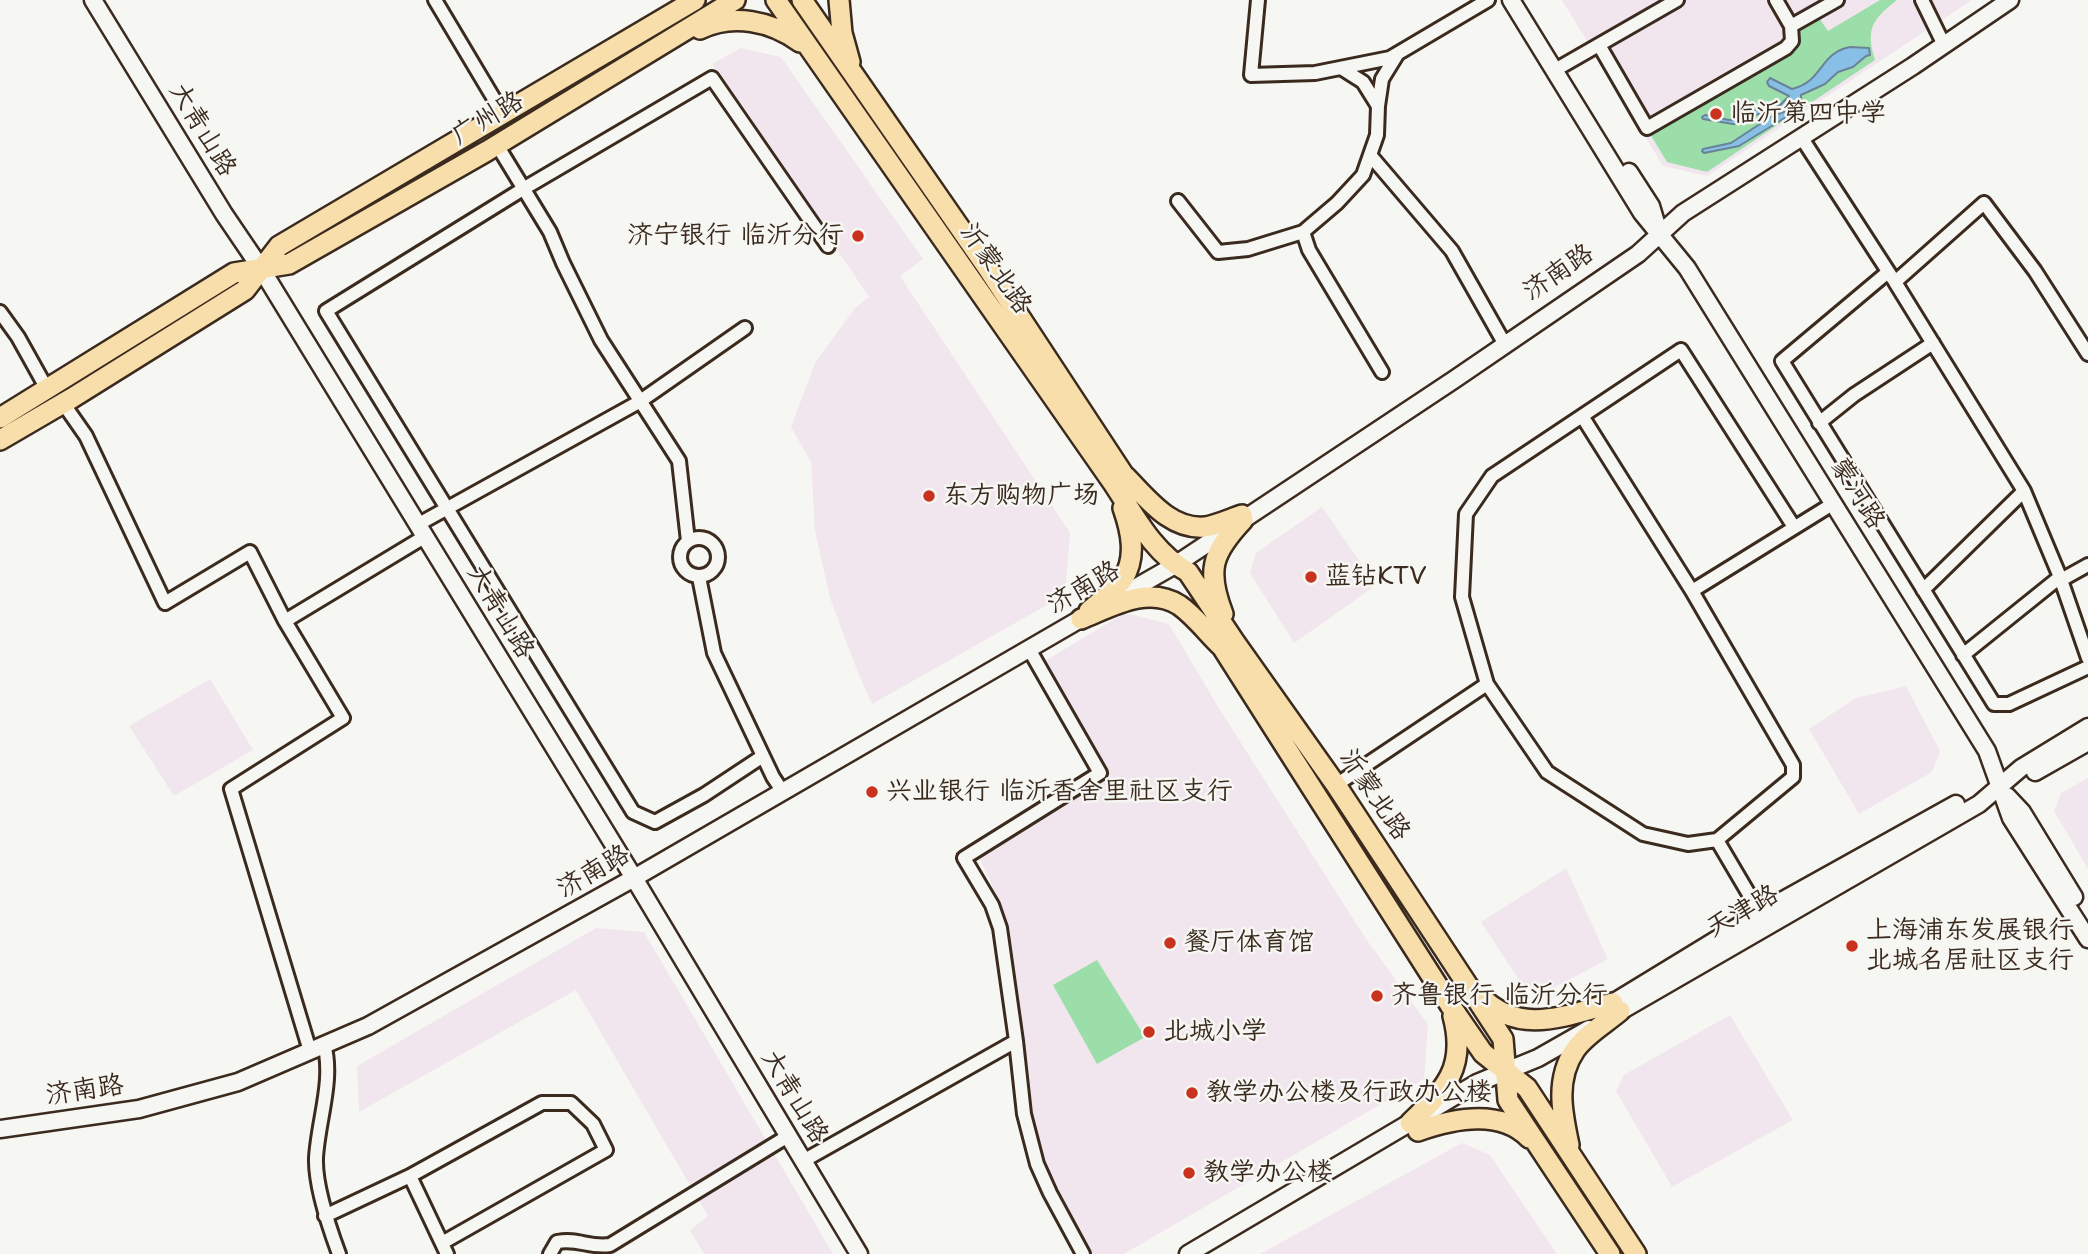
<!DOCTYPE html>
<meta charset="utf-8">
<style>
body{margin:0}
canvas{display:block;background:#f6f6f2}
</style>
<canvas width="2088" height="1254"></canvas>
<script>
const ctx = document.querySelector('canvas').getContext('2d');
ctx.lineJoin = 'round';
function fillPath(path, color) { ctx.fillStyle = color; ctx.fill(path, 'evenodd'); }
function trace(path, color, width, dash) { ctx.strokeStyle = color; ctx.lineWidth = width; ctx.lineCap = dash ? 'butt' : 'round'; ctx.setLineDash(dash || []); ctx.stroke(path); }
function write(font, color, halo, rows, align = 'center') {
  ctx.font = font + ' "Shantell Sans","LXGW WenKai TC",sans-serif'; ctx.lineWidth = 5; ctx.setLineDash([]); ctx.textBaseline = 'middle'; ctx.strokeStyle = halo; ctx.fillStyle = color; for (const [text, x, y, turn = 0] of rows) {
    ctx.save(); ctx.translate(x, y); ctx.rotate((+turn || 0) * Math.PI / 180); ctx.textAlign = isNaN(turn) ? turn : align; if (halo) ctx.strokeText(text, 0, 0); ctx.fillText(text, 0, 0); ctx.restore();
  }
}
fillPath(new Path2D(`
 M1562,0H1972L1707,176L1663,166Z
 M741,48L781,57L923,259L900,276L1070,533L1065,595L872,704L857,670L830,598L815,530L811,462L791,427L815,363L855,308L869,297L712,64Z
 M1322,507L1372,579L1371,589L1294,643L1250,573L1256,553Z
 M1125,613L1169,624L1220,710L1366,939L1428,1024L1424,1079L1124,1254H1089L1056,1197L1032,1127L1004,911L978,855L1107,775L1043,662Z
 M210,679L253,750L174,796L129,726Z
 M1906,686L1940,751L1932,772L1859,814L1809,729L1856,698Z
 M2088,778V869L2054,811L2061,793Z
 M1566,868L1608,959L1542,994L1519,980L1481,922Z
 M596,928L644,932L833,1254H704L690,1230L708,1216L576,990L359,1112L357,1066Z
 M1730,1015L1793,1120L1672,1187L1616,1091L1624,1075Z
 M1462,1143L1490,1155L1557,1254H1260Z`), '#f2e6ee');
fillPath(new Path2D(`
 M1880,0H1897C1873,19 1865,28 1875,60L1707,172L1667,162L1650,134L1793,50L1799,31L1819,18L1828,31Z
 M1097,960L1145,1037L1097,1064L1053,985Z`), '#9bdeaa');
const water = new Path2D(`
 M1850,47L1869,48L1870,55L1866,56L1853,67L1838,72L1825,84L1801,95V104L1796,111L1739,146L1704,153L1702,151L1703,149L1731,143L1772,116L1790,110L1794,106L1792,101L1783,109L1755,115L1745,124H1733L1703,119L1702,117L1705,115L1729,120L1741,119L1756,109L1780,105L1789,96L1769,86L1767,82L1770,78L1792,89C1824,81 1819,53 1850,47Z`);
fillPath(water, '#88bfe6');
trace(water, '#698396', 2);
const street = new Path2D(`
 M435,0L503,114
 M1258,0L1251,75L1315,73L1390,58L1488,0
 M1776,0L1791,26L1837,0
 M1922,0L1944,45
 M1599,45L1647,128L1786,48L1792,41L1791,26
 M1562,66L1677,0
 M1341,68L1363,82L1378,106
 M1805,143L1893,279
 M497,145L550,232L563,263L601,340L679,461L688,541
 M1370,155L1452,251L1503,341
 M1178,201L1218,252L1248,249L1303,232L1337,203L1363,175L1377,135L1378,106L1382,79L1398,53
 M1303,232L1309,250L1382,372
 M1888,272L1782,361L1994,704H2009L2088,667
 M0,312L18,337L47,389
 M2088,354L2035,271L1984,203L1895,282L2024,491L2060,577L2088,658
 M63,403L86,436L165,603L250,552L285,621L343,718L231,789L310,1051
 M1582,416L1692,591L1793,765V777L1717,840L1688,844L1643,834L1547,772L1487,684L1462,597L1466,514L1492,476L1681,350L1794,527
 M1819,423L1854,395L1933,343
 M417,525L639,402L745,328
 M680 557a19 19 0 1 1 38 0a19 19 0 1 1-38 0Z
 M699,577L714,653L773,777L783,792
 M2061,580L2088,565
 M1923,590L2024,491
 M1692,591L1826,508
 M285,621L424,537
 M1029,649L1100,773L964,858L992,905L1000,928L1016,1041L1024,1114L1037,1164L1050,1193L1083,1254
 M1963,655L2060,577
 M763,756L704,795L655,822L633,812L326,311L523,189L712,78L828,246
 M1336,785L1487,684
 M1717,840L1760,913
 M324,1044C334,1080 318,1121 316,1158C315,1186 329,1227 339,1254
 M803,1161L1016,1041
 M410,1176L447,1254
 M325,1216L410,1176L542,1103H571L593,1124L606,1150L442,1243
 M550,1254L557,1242C579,1238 588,1248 610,1245L788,1136`);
const secondary = new Path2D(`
 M93,0L224,214L262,270L634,878L859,1254
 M1511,0L1642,213L1687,268L1987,751L2011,818L2088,939
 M1629,172L1651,206L1657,226
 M1112,601L1175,565L1455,379L1638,254L1683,213L1913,66L2010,0
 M2035,772L2088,742
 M2007,796L2022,812L2074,897
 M1606,1007L1760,913L1956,804
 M1612,1016L1979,804L2021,768L2088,727
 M0,1129L139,1109L238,1082L368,1026L634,878L1089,614
 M1188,1254L1477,1083L1538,1058L1589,1029`);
const primary = new Path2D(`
 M776,0L1113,483C1135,516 1153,553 1188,572L1234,641L1336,785L1503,1039L1508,1100L1610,1254
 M802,0L987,267L1129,483
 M839,0L842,33L850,62
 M700,29C733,13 771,21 800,42
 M0,418L234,273L289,264L487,151L735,0
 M0,440L72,398L245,290L279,246L695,0
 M1125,476C1147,498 1170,530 1205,527C1217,525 1230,519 1242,515
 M1089,611C1100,601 1115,591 1123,579C1137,557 1131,531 1123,508
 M1223,614C1206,570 1212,553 1243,520
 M1081,619C1111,607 1148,585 1179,605C1195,616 1208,634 1222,647
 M1215,636L1450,1005L1483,1053L1527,1088L1636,1254
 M1480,996C1520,1037 1566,1015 1613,1003
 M1410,1123C1445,1089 1467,1068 1453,1016
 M1418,1131C1452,1119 1500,1108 1529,1138
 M1569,1145C1562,1113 1555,1079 1575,1050C1585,1035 1606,1023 1620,1011`);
trace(street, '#3b2a1e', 18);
trace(secondary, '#3b2a1e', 21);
trace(primary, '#3b2a1e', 24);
trace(street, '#f6f6f2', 12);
trace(secondary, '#f6f6f2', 16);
trace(primary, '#f8deab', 19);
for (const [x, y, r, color] of [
 [1716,114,7,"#c8321e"],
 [858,236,7,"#c8321e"],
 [929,496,7,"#c8321e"],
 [1311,577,7,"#c8321e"],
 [872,792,7,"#c8321e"],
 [1170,943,7,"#c8321e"],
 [1852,946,7,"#c8321e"],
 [1377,996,7,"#c8321e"],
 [1149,1032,7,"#c8321e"],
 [1192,1093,7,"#c8321e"],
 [1189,1173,7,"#c8321e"]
]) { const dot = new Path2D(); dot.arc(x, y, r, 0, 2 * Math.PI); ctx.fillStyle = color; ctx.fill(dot); trace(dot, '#f6f6f2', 2.5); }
write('26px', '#3b2a1e', '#f6f6f2', [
 ["临沂第四中学",1730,114],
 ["济宁银行 临沂分行",844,236,"right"],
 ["东方购物广场",943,496],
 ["蓝钻KTV",1325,577],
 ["兴业银行 临沂香舍里社区支行",886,792],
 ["上海浦东发展银行",1866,931],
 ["北城名居社区支行",1866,961],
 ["餐厅体育馆",1184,943],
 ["齐鲁银行 临沂分行",1391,996],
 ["北城小学",1163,1032],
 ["教学办公楼及行政办公楼",1206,1093],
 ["教学办公楼",1203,1173]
], 'left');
write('26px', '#3b2a1e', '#f6f6f2', [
 ["广州路",488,119,-31],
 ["大青山路",202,130,59],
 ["沂蒙北路",995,269,55],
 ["济南路",1559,273,-34],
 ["蒙河路",1857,494,58],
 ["济南路",1084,588,-30],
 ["大青山路",500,612,59],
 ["沂蒙北路",1374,795,56],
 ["济南路",594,872,-30],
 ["天津路",1743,912,-30],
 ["济南路",85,1091,-8],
 ["大青山路",794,1097,59]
]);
</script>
